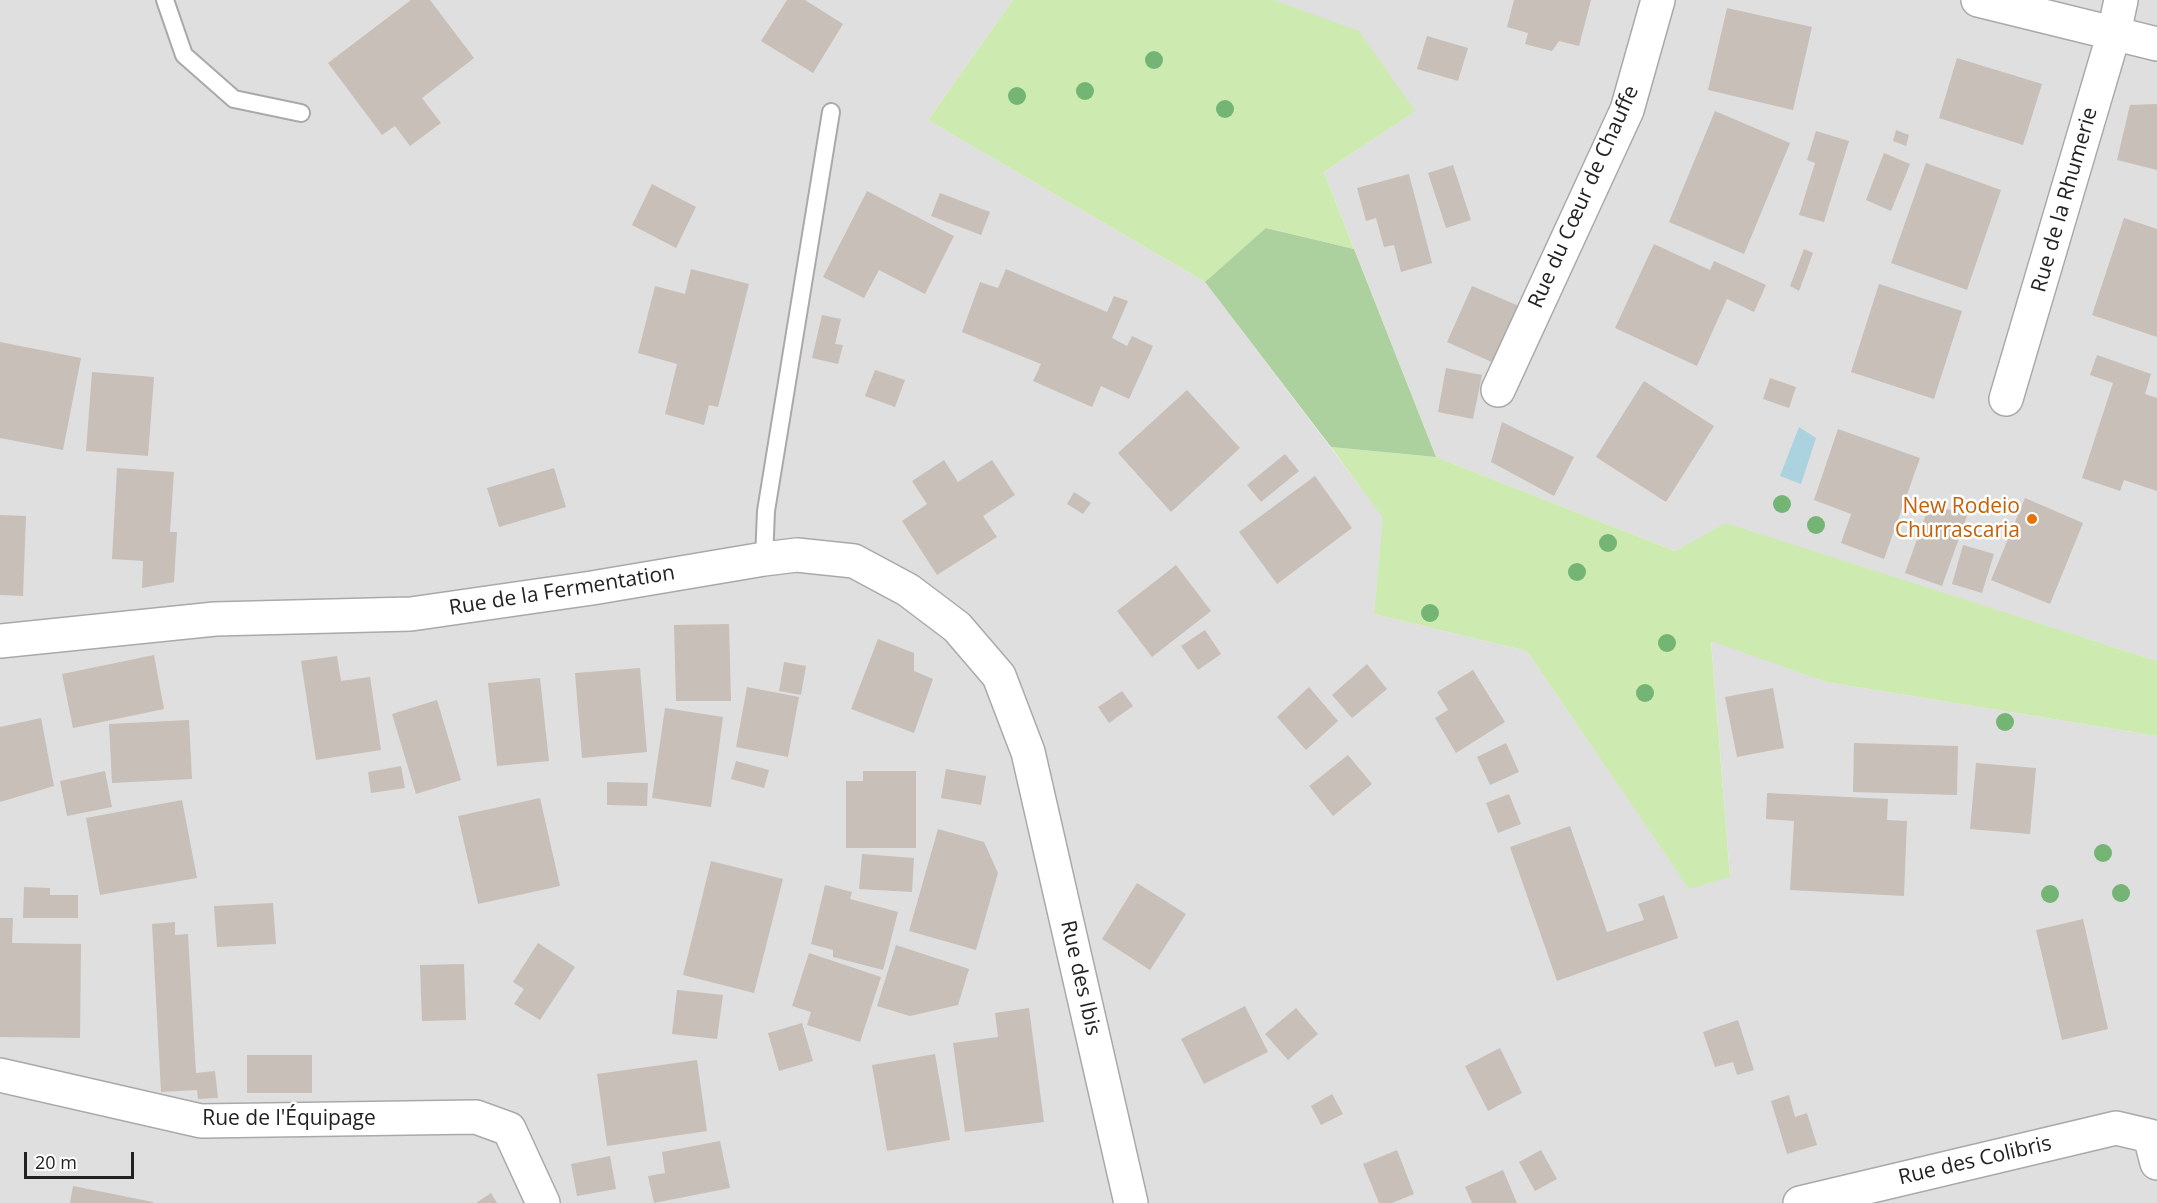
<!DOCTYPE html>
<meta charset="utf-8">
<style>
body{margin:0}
#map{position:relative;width:2157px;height:1203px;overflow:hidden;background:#f2efe9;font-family:"Open Sans",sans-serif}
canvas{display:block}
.scale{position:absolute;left:24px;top:1152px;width:110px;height:27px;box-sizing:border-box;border:3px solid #222;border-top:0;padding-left:8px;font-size:18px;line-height:21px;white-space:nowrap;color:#222;-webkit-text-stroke:4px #fff;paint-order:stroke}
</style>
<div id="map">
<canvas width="2157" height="1203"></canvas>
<div class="scale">20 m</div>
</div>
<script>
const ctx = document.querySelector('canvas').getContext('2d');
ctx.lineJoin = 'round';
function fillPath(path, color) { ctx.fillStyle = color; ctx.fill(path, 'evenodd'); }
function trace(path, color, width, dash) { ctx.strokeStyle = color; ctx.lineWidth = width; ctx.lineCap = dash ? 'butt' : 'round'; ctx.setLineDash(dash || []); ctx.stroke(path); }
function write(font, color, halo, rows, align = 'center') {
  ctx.font = font + ' "Open Sans",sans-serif'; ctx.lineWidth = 5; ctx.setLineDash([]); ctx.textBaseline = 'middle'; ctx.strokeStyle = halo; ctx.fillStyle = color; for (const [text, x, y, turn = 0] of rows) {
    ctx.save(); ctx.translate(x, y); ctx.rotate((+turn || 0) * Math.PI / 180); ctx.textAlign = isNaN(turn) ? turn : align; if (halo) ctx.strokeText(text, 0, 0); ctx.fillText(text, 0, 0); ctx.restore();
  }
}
fillPath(new Path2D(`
 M0,0H1013L928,120L1205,282L1384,518L1374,614L1527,651L1689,888L1730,876L1711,640L1826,682L2157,736V1203H0Z
 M1274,0H2157V661L1726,524L1675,551L1436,457L1324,172L1414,111Z`), '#e0dfdf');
fillPath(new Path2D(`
 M1013,0H1274L1359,31L1415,111L1324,172L1354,249L1267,228L1205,282L928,120Z
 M1331,447L1436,457L1675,551L1726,523L2157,661V736L1826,682L1711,641L1730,877L1689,889L1527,651L1374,614L1383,518Z`), '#cdebb0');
fillPath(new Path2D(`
 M1266,228L1354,249L1436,457L1331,447L1205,282Z`), '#add19e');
fillPath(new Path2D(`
 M1799,427L1816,438L1801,484L1780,476Z`), '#aad3df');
fillPath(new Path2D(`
 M411,0H430L474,58L422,98L441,123L410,146L395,126L382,135L328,63Z
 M787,0H805L843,24L813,73L761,41Z
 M1514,0H1591L1579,46L1559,41L1552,51L1525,44L1528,33L1507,27Z
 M1727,8L1812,27L1793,110L1708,90Z
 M1427,36L1468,48L1458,81L1417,69Z
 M1957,58L2042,84L2023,145L1939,118Z
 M2157,104V170L2117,160L2130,105Z
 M1715,111L1790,143L1744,254L1669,222Z
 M1896,130L1909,135L1906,146L1893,141Z
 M1816,131L1849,141L1824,222L1799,215L1815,163L1807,160Z
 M1884,153L1910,164L1891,211L1866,200Z
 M1926,163L2001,190L1967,290L1891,263Z
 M1453,165L1471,220L1446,228L1428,173Z
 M1409,174L1432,263L1401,272L1394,245L1384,247L1376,218L1366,221L1357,188Z
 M652,184L696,207L676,248L632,225Z
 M867,191L954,236L925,294L879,270L864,298L823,277Z
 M940,193L990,212L981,235L931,216Z
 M2124,218L2157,229V337L2092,315Z
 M1654,244L1710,270L1714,261L1766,285L1754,312L1727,299L1697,366L1615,328Z
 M1804,249L1813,253L1799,291L1790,286Z
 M691,269L749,284L718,407L709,405L704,425L665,414L677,364L638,353L655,286L685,294Z
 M1006,269L1107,312L1114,296L1128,301L1112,338L1127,346L1132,336L1153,346L1129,399L1101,386L1092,407L1033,381L1041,364L962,332L980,282L998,288Z
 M1879,284L1962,311L1934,399L1851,372Z
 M1472,286L1519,306L1494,363L1447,342Z
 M822,315L841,319L835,344L843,345L838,364L812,358Z
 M0,342L81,358L63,450L0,438Z
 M2097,355L2151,374L2145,394L2157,398V491L2124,480L2120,491L2082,478L2113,383L2090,375Z
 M1446,368L1482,375L1473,419L1438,412Z
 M875,370L905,380L895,407L865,396Z
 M92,372L154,377L148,456L86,451Z
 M1770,378L1796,387L1789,408L1763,399Z
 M1644,381L1714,426L1666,502L1596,457Z
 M1187,390L1240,448L1171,512L1118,453Z
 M1502,422L1574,457L1554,496L1491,462Z
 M1838,429L1920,458L1884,559L1841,543L1851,514L1814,500Z
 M1285,454L1299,471L1261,502L1247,485Z
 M944,460L958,482L992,460L1015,495L983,516L997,537L937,575L902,521L927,504L912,481Z
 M117,468L174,472L170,532H177L174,582L142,588L143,561L112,559Z
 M554,468L566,507L499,527L487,488Z
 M1315,476L1352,528L1277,584L1239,532Z
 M1074,492L1091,503L1083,514L1067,504Z
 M2025,498L2083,523L2050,604L1991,580Z
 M1930,503L1967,516L1942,586L1905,573Z
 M0,515L26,516L23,596L0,595Z
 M1963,545L1994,554L1982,593L1952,584Z
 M1176,565L1211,611L1152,657L1117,611Z
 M729,624L731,701H676L674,625Z
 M1205,630L1221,654L1198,670L1181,646Z
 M878,639L914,653V671L933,679L914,733L851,709Z
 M154,655L164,709L73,728L62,674Z
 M337,656L341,681L370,677L381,750L316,760L301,661Z
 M784,662L806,666L801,695L779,691Z
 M1367,664L1387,689L1352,718L1332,695Z
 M640,668L647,752L582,758L575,673Z
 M1473,670L1505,722L1456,753L1435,718L1448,710L1437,692Z
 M540,678L549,761L497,766L488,683Z
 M747,687L799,697L788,757L736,747Z
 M1309,687L1338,721L1306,750L1277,717Z
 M1773,688L1784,748L1737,757L1725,697Z
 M1122,691L1133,706L1109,723L1098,707Z
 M437,700L461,780L416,794L392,714Z
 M665,708L723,717L711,807L652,798Z
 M41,718L54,786L0,802V727Z
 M189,720L192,779L112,783L109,724Z
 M1506,743L1519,772L1490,785L1477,757Z
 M1854,743L1958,746L1957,795L1853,792Z
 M1348,755L1372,784L1333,816L1309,786Z
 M736,761L769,770L764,788L731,779Z
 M1976,763L2036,768L2030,834L1970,829Z
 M401,766L405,788L371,793L368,772Z
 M946,769L986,776L981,805L941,798Z
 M105,771L112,807L67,816L60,781Z
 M863,771H916V848H846V781H863Z
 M607,782L648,783L647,806L607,805Z
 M1767,793L1888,799L1887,820L1907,821L1904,896L1790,890L1794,821L1766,819Z
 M1509,794L1521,824L1498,833L1486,803Z
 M540,798L560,886L478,904L458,816Z
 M182,800L197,878L100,895L86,818Z
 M1570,826L1607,932L1644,920L1638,904L1664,895L1678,938L1557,981L1510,847Z
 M938,829L984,842L998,873L976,950L909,931Z
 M862,854L914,858L912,892L859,889Z
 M711,861L783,879L754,993L683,975Z
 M1137,883L1186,914L1150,970L1102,939Z
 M825,885L852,892L850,899L898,912L883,970L833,957V950L811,944Z
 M24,887L50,888V895H78V918H23Z
 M273,903L276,944L217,947L214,906Z
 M0,918H13L12,943L81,944L80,1038L0,1037Z
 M2083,919L2108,1029L2062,1040L2036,930Z
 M175,922V935L188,934L196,1073L215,1071L218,1098L198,1099L197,1090L161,1092L152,924Z
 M538,943L575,967L540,1020L514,1004L524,989L513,982Z
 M896,945L969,969L958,1005L910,1016L877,1006Z
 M809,953L881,977L860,1042L807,1025L811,1012L792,1006Z
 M464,964L466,1020L422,1021L420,965Z
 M677,990L723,995L717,1039L672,1034Z
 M1245,1006L1268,1052L1204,1084L1181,1039Z
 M1029,1008L1044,1122L965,1132L953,1043L998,1037L995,1013Z
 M1296,1008L1318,1034L1288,1060L1265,1034Z
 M1738,1020L1754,1070L1737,1075L1733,1062L1715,1067L1703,1032Z
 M802,1023L813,1061L779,1071L768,1033Z
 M1500,1048L1522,1093L1488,1111L1465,1066Z
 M935,1054L950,1140L887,1151L872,1065Z
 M247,1055H312V1093H247Z
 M697,1060L707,1131L607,1146L597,1074Z
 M1332,1094L1343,1114L1321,1125L1311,1106Z
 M1789,1095L1795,1117L1807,1113L1817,1145L1787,1154L1771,1101Z
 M720,1141L730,1188L654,1203L648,1176L665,1173L662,1152Z
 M1397,1150L1414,1194L1392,1203H1379L1363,1164Z
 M1541,1150L1557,1179L1535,1191L1519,1162Z
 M610,1156L616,1189L577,1196L571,1164Z
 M1503,1170L1517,1203H1472L1465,1187Z
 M73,1186L153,1202V1203H70Z
 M491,1193L497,1203H476Z`), '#c7bfb8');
const service = new Path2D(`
 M165,0L184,55L234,99L301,113
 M764,559L766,511L831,112`);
const minor = new Path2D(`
 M1978,0L2157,44
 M1498,390L1627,110L1658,0
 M2006,399L2114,33L2121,0
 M0,641L215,619L411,614L592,588L764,559L797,555L854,561L908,590L957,627L999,676L1028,752L1131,1203
 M0,1075L201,1121L476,1117L509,1129L543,1203
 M1800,1203L2116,1128L2150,1136L2157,1163`);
trace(service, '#a9a9a9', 20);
trace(minor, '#a9a9a9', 36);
trace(service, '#fff', 16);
trace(minor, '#fff', 33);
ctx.fillStyle = '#74b475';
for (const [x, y] of [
 [1154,60],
 [1085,91],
 [1017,96],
 [1225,109],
 [1782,504],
 [1816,525],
 [1608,543],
 [1577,572],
 [1430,613],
 [1667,643],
 [1645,693],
 [2005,722],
 [2103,853],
 [2121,893],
 [2050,894]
]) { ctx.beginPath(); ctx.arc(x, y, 9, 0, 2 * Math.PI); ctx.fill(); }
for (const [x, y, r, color] of [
 [2032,519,6,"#e8710a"]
]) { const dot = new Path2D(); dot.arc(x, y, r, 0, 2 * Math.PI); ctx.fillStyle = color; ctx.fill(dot); trace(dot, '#fff', 2); }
write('21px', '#222', '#fff', [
 ["Rue du Cœur de Chauffe",1584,197,-66],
 ["Rue de la Rhumerie",2065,200,-74],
 ["Rue de la Fermentation",562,591,-9],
 ["Rue des Ibis",1080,978,77],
 ["Rue de l'Équipage",289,1119],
 ["Rue des Colibris",1975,1161,-13]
]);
write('21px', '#c56008', '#fff', [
 ["New Rodeio",2020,507],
 ["Churrascaria",2020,531]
], 'right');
</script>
